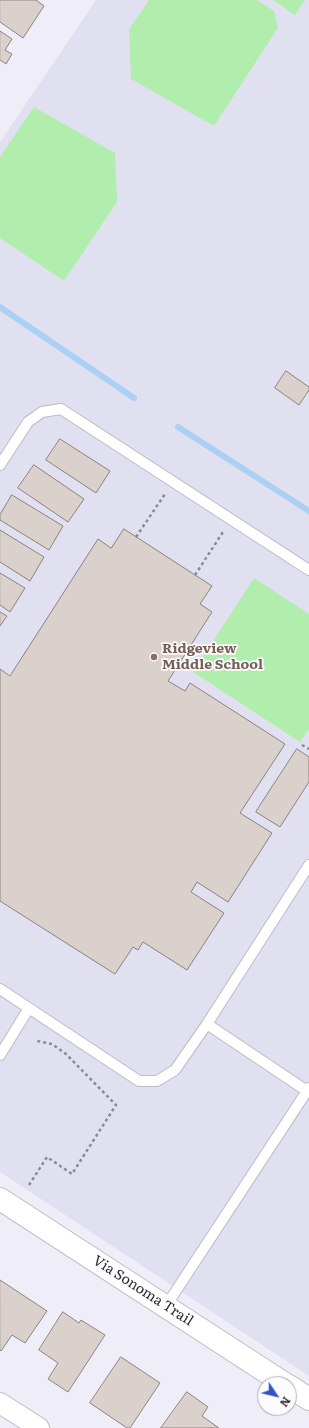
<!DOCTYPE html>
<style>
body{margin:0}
#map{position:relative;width:309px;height:1428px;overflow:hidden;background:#efeef8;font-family:Literata,serif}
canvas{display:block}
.north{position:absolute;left:257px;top:1376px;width:40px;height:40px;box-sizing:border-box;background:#fcfcfe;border:1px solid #a8a8ab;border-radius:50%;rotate:125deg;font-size:11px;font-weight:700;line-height:16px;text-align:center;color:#2b2b2f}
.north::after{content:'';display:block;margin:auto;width:14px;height:18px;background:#3552c3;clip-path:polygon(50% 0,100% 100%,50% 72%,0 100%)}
</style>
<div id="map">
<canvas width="309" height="1428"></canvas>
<div class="north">N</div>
</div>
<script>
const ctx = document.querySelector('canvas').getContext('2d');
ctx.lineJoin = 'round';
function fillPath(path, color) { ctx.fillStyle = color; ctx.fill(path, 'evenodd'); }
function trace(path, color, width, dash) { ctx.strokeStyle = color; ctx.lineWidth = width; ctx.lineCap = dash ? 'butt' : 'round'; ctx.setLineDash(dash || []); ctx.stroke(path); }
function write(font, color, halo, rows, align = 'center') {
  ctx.font = font + ' Literata,serif'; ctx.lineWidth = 3.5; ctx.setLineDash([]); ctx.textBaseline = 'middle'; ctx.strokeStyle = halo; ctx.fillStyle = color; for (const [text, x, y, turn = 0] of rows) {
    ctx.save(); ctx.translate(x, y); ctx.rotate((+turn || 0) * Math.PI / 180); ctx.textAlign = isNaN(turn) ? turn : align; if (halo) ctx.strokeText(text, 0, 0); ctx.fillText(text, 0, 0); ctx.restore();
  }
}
fillPath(new Path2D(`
 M96,0H309V1376L0,1172V142Z`), '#e1e0f1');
fillPath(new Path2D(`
 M149,0H257L274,11L278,28L214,126L131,79L129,29Z
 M273,0H305L295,15Z
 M34,107L115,153L117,202L64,281L0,238V157Z
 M254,578L309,614V729L300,742L193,672Z`), '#b1eeae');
trace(new Path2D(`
 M0,307L134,398
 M178,427L309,511`), '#aad1f4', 6);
const building = new Path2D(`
 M0,0H36L44,6L23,38L0,22Z
 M0,31L12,39L5,50L12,54L6,64L0,60Z
 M286,371L309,387V390L299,405L275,388Z
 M60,439L110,471L96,493L46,460Z
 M34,465L84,499L68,522L18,488Z
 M12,495L63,526L49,550L0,520V515Z
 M124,529L212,586L200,604L212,612L168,681L185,691L190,683L285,744L240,813L272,833L228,902L197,882L191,892L224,913L187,970L143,942L138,950L133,947L115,974L0,901V669L10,676L98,539L111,548Z
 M0,530L44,557L30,581L0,562Z
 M0,573L25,588L10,612L0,605Z
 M0,612L7,616L0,626Z
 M297,749L309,757V782L280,827L256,812Z
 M0,1280L47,1311L25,1343L12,1335L1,1351L0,1350Z
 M63,1312L79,1323L81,1320L105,1335L68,1392L48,1379L58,1363L39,1350Z
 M121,1357L160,1383L130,1428H127L90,1403Z
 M187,1392L208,1407L202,1416L219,1428H161Z`);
fillPath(building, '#dbd1cc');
trace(building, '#8c837f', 1);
const service = new Path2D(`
 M0,465L28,422L42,412L61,409L309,570
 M0,989L139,1081H157L175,1070L207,1024L309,865
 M207,1024L307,1091
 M0,1055L29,1008
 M166,1306L309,1088`);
const minor = new Path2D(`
 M0,1403L39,1428`);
const tertiary = new Path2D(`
 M0,1199L285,1384
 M289,1386L309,1399`);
trace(service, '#bcbcc5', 12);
trace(minor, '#bcbcc5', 22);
trace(tertiary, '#bcbcc5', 24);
trace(new Path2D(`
 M136,537L165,494
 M195,575L223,532
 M302,745L309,749
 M29,1185L47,1157L72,1174L116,1105L66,1054L52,1044L37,1041`), '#8b8a91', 2.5, [3, 3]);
trace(service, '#fff', 10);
trace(minor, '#fff', 20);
trace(tertiary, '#fff', 22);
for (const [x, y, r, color] of [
 [154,657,4,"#8d6e63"]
]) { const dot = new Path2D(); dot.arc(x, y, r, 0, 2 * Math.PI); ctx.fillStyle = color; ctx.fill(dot); trace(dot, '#fcfcfe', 1.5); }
write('bold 14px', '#785e54', '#fcfcfe', [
 ["Ridgeview",162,649],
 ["Middle School",162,665]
], 'left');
write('14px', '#2b2b2f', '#fcfcfe', [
 ["Via Sonoma Trail",143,1291,33]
]);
</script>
